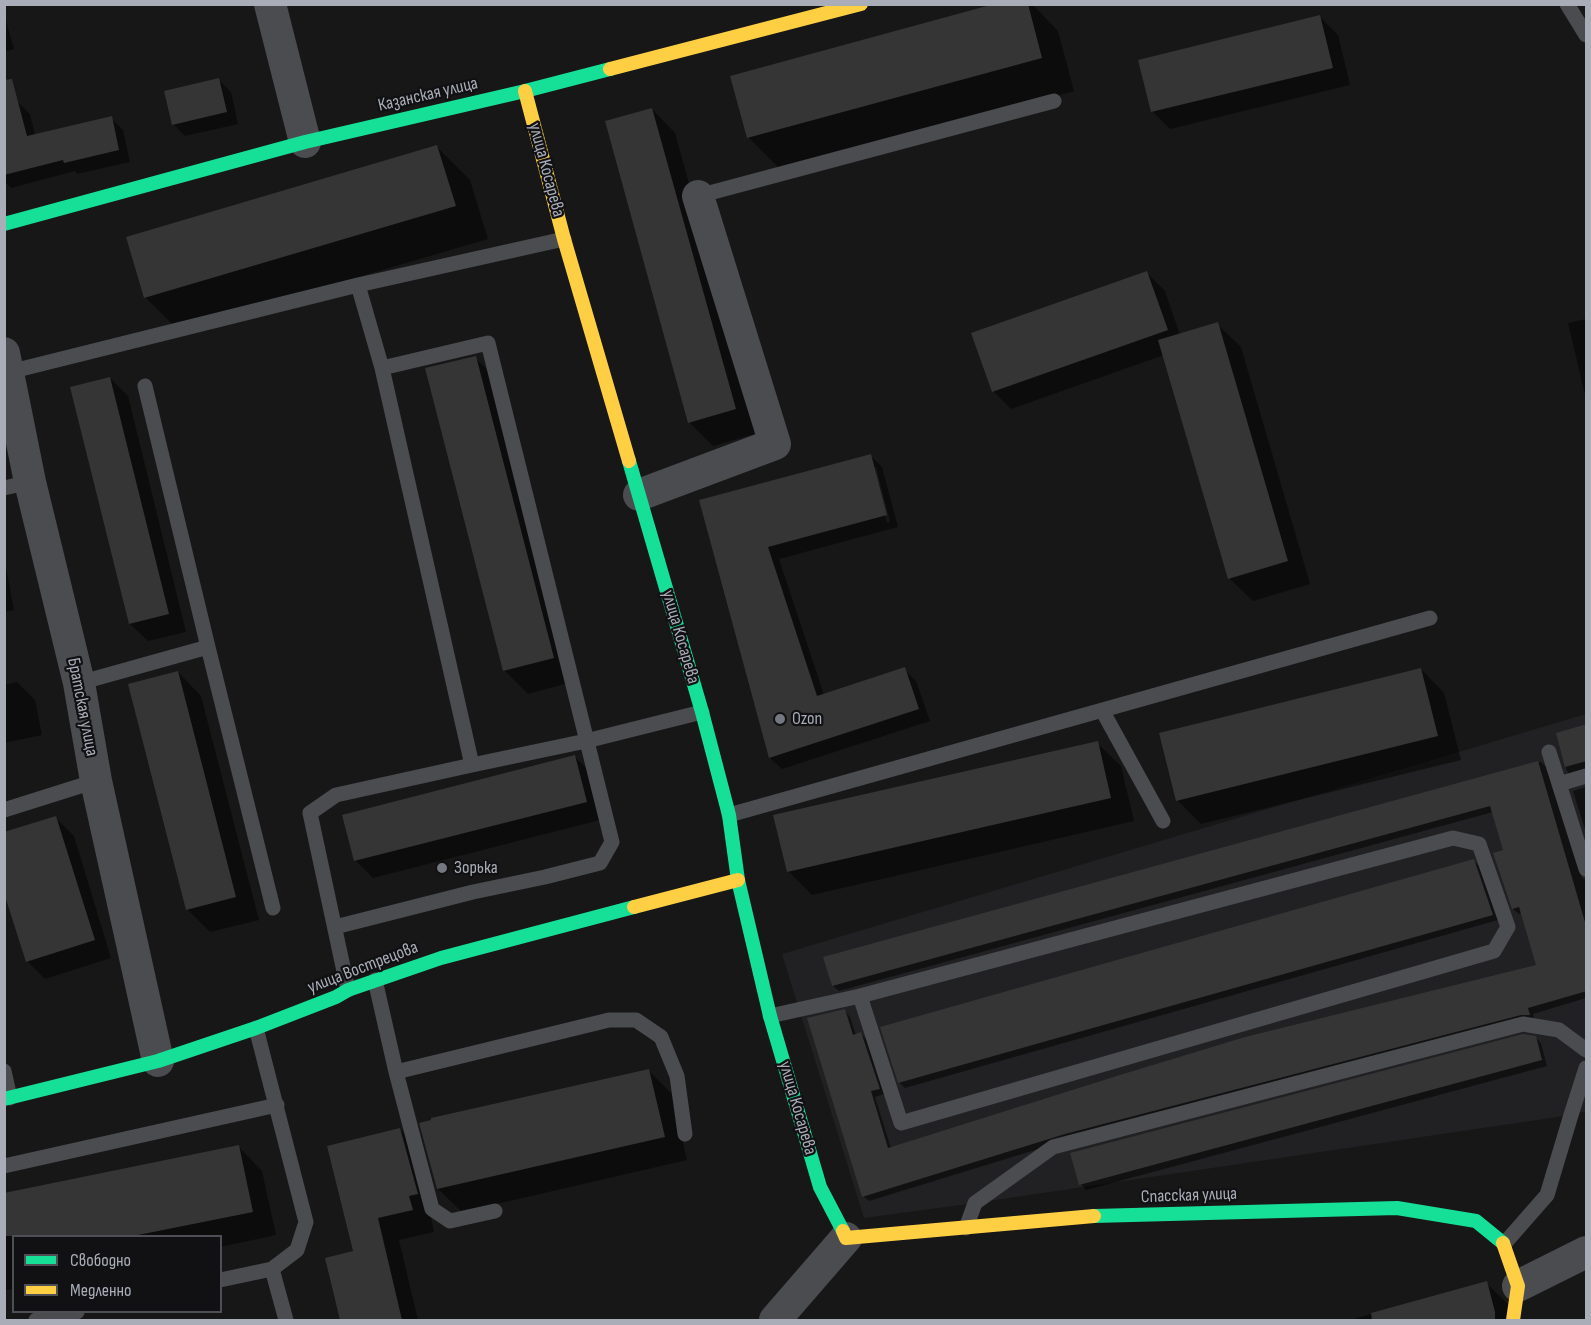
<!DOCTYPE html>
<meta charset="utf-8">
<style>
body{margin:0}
#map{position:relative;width:1591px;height:1325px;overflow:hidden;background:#171717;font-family:"Sofia Sans Condensed",sans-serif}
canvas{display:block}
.frame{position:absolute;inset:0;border:6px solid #a8adb8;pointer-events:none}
.legend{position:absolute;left:12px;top:1235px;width:210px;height:78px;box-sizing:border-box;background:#111113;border:2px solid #4d4f55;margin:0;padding:8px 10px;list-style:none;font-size:18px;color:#a8adb8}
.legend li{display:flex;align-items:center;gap:12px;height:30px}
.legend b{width:30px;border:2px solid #4d4f55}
</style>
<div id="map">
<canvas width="1591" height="1325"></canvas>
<div class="frame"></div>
<ul class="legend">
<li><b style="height:8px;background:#16e098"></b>Свободно</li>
<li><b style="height:8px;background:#ffcf43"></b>Медленно</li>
</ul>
</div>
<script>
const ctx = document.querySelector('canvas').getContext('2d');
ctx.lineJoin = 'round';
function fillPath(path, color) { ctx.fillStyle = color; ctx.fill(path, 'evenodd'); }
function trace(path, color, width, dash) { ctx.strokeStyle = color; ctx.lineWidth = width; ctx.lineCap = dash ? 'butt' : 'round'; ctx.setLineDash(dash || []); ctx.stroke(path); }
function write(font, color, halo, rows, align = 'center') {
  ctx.font = font + ' "Sofia Sans Condensed",sans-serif'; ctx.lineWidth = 4.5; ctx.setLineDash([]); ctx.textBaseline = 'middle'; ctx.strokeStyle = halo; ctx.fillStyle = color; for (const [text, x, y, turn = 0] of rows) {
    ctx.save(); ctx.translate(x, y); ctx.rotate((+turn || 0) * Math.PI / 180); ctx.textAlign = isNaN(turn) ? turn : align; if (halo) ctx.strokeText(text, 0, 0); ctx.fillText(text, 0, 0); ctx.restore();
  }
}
fillPath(new Path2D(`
 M1586,714V1111L1571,1115L975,1203L864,1218L782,954Z`), '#212123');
fillPath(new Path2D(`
 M999,4H1032L1058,31L1074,91L782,171L748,137Z
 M4,14L14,49L4,52Z
 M1320,17L1338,35L1350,85L1170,129L1152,111Z
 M219,80L231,92L238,124L185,136L173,124Z
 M18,102L30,114L35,135L111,118L123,130L130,162L77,174L75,171L11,188L4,181V106Z
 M652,109L675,133L758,433L713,446L689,422Z
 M437,147L470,180L488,239L178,330L145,297Z
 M1147,273L1165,291L1180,335L1217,324L1241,347L1310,584L1253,601L1229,578L1164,355L1011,409L993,391Z
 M1586,319V399L1568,323Z
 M475,358L499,381L576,681L528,694L504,670Z
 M110,378L128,396L186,632L148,641L130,624Z
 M870,455L882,467L898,527L779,559L824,695L904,669L916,681L930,721L782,769L770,758L701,501ZM873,467H876L890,522L887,523Z
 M4,557L14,610L4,612Z
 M1421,669L1444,693L1461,760L1201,824L1178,801L1161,734Z
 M178,672L201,696L259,920L210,932L187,909Z
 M17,682L35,700L42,735L4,743V685Z
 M1586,726V773L1572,777L1567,771L1557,734Z
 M1097,743L1121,766L1134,821L812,895L788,871Z
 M575,757L593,775L604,819L373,878L355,860Z
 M1541,762L1546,767L1582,878L1586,880V998L1533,1014L1534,1020L1071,1139L869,1201L863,1196L845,1011L850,1017L856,1035L861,1034L867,1040L884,1094L875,1097L891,1148L1538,966L1523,913L1519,914L1513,909L1505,852L1493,812L839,991L833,986L825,958Z
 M1586,787V833L1573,791Z
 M56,818L74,836L111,958L45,979L27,961Z
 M1473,860L1479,866L1498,920L905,1088L900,1083L882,1028Z
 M1535,1037L1541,1043L1547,1066L1086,1190L1081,1184Z
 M648,1070L672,1094L687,1160L462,1212L438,1189Z
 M400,1129L422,1152L439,1216L431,1218L434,1232L399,1240L418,1320H341L327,1259L355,1252Z
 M239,1147L262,1171L276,1235L220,1247V1236H14V1289L4,1290V1194Z
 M1486,1283L1510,1306L1514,1320H1350Z`), '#0007');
fillPath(new Path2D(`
 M994,4H1028L1042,58L747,138L730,76Z
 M1320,15L1333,68L1151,112L1138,60Z
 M219,78L227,112L172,125L164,91Z
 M12,79L27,136L112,116L119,150L64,163L63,160L4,175V80Z
 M652,108L736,409L688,423L605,121Z
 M437,145L456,206L144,298L126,237Z
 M1147,271L1168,330L992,392L971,333Z
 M1218,322L1288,561L1228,579L1158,340Z
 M476,356L554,658L503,671L425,368Z
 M110,377L169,614L129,624L70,387Z
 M871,454L887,515L768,547L817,696L905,667L919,709L769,758L699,500Z
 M1421,668L1438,736L1176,801L1159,733Z
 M178,671L236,897L186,910L128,684Z
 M1587,724V761L1565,767L1556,733Z
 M1098,741L1111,798L787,872L773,815Z
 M575,755L587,802L354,861L342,815Z
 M1538,761L1587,929V991L1528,1008L1530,1015H1521L1065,1134L862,1197L807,1018L845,1009L853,1035L861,1032L880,1089L871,1091L888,1148L1120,1075L1245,1037L1536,965L1519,907L1512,909L1493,853L1503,850L1490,806L832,986L823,957Z
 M56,816L95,940L26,962L4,893V832Z
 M1474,859L1493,915L898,1083L880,1027Z
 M1523,1034L1536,1036L1542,1060L1079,1185L1070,1153Z
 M649,1069L665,1137L437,1189L419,1123L431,1120V1118Z
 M400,1128L418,1194L409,1196L413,1210L378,1218L402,1320H340L325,1258L353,1251L327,1146Z
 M239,1145L253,1212L133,1236H4V1193Z
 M1487,1281L1495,1312V1320H1372L1371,1313Z`), '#353536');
trace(new Path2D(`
 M1567,4L1586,35
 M698,196L1054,101
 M358,285L564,239
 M9,372L358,285L382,368L472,765
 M4,488L30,482
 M208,647L273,908
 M79,683L208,647L145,386
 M1102,710L1163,821
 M1549,752L1586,869
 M1559,784L1586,776
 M4,810L96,781
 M729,815L1430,618
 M335,927L473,892L545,877L600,863L612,842L488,343L382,368
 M375,980L396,1072L432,1209L450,1221L495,1211
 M348,990L310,813L336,795L472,765L586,741L702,712
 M770,1016L860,996L1453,838L1479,844L1508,927L1494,951L901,1123L860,996
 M4,1071L10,1098
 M396,1072L609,1020H636L661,1037L677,1076L685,1134
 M4,1166L277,1105
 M966,1228L975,1203L1053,1147L1523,1024L1559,1030L1586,1050
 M1504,1244L1547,1195L1571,1115L1586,1068
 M272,1269L286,1320
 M220,1280L272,1269L297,1250L306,1222L256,1028
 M36,1320L77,1312`), '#4b4c50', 15);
trace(new Path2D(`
 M270,4L305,142
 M4,353L30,482L79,683L96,781L158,1061
 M639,495L775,444L698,196
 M1518,1286L1586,1252
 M775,1320L846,1238`), '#4b4c50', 32);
trace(new Path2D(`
 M4,224L305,142L525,91L610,69
 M629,461L702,712L729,815L738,880L770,1016L820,1187L843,1231
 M4,1099L158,1061L256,1028L336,997L348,990L441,958L634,907
 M1094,1216L1397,1208L1476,1221L1503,1243`), '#16e098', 14);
trace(new Path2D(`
 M610,69L861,4
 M525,91L564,239L629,461
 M634,907L738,880
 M843,1231L846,1238L1094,1216
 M1503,1243L1518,1286L1513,1320`), '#ffcf43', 14);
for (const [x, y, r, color] of [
 [780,719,6,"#757880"],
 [442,868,6,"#757880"]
]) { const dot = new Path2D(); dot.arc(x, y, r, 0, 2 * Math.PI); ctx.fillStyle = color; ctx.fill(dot); trace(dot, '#111113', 2); }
write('18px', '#a8adb8', '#111113', [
 ["Казанская улица",428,95,-13],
 ["улица Косарева",546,170,75],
 ["улица Косарева",680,637,74],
 ["Братская улица",82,707,79],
 ["улица Вострецова",363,968,-21],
 ["улица Косарева",797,1108,74],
 ["Спасская улица",1189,1196,-2]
]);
write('18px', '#a8adb8', '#111113', [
 ["Ozon",792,719],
 ["Зорька",454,868]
], 'left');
</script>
